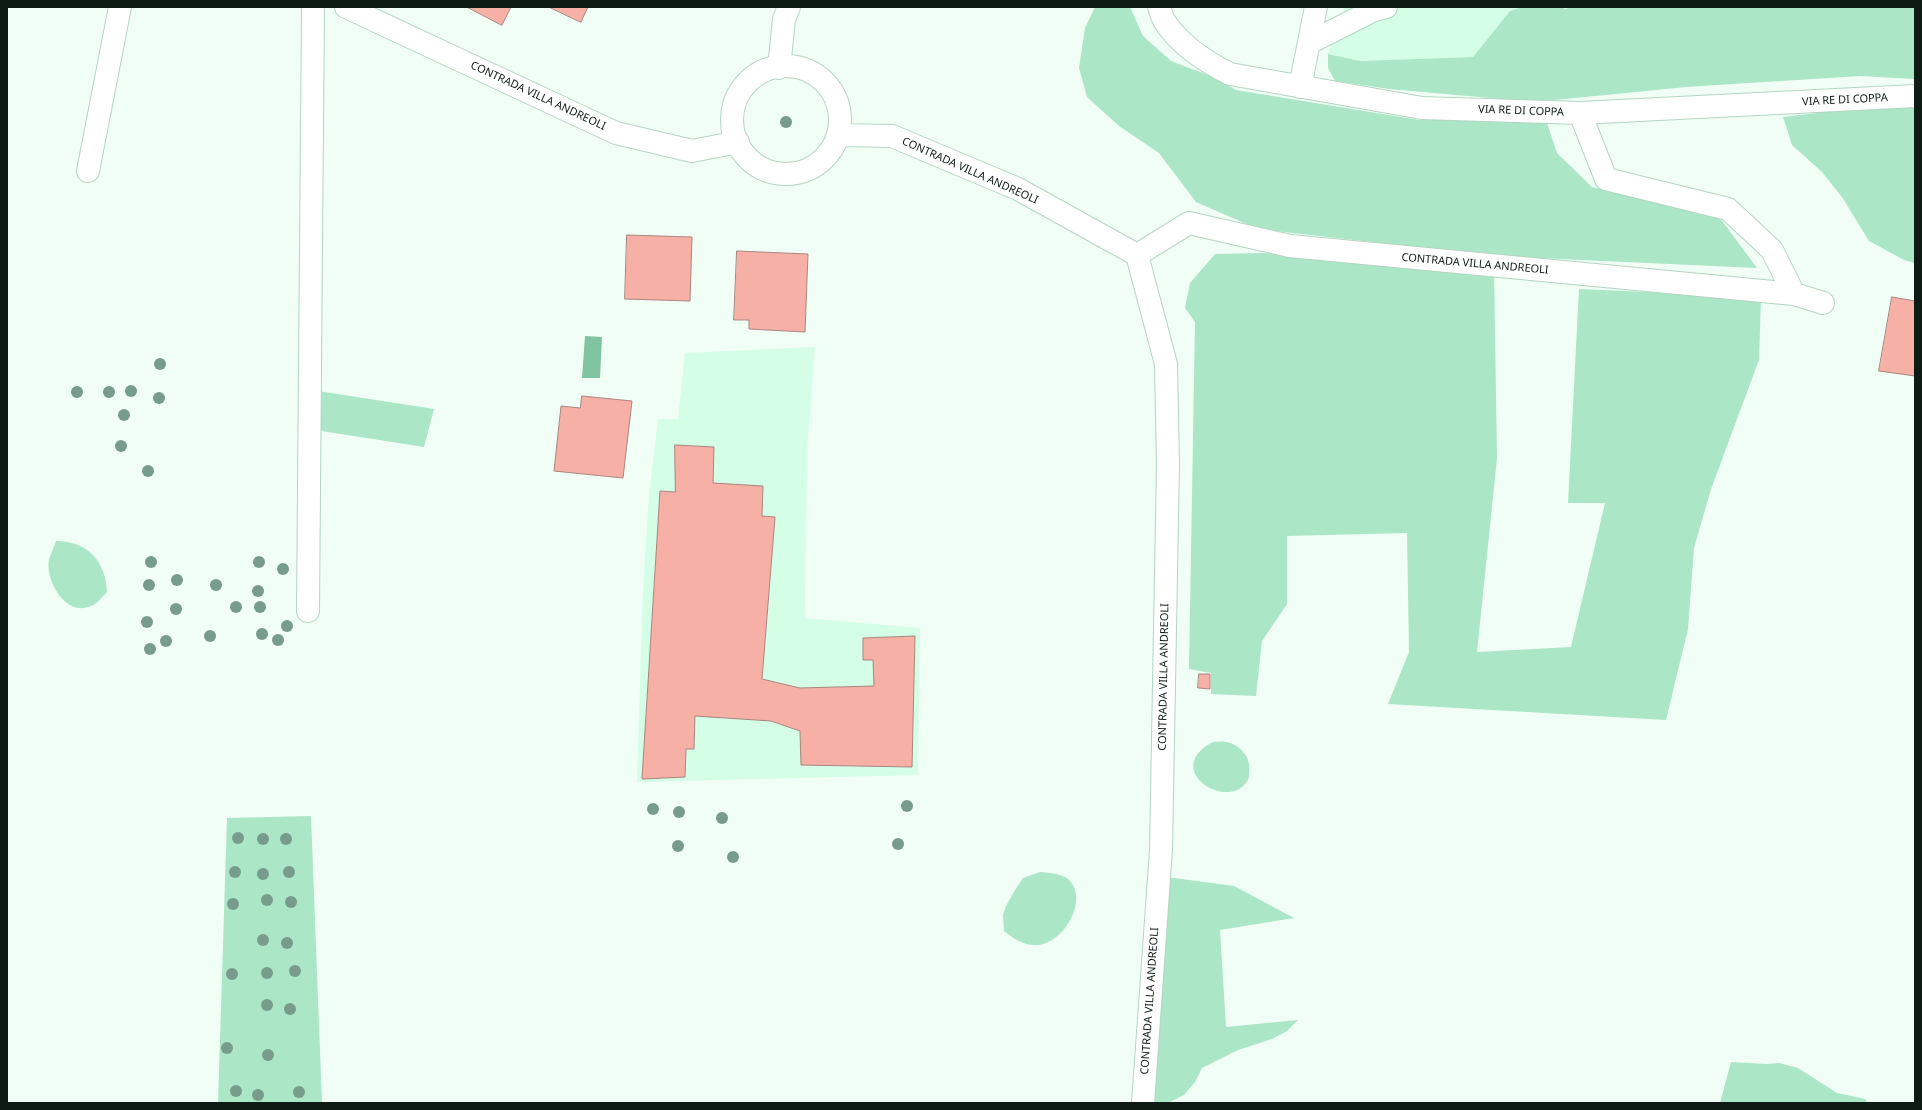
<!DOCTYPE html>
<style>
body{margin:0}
#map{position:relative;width:1922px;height:1110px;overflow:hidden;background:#f0fef6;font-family:"Noto Sans",sans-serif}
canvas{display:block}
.frame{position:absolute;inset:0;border:8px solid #0e1a14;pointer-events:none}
</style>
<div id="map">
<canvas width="1922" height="1110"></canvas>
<div class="frame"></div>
</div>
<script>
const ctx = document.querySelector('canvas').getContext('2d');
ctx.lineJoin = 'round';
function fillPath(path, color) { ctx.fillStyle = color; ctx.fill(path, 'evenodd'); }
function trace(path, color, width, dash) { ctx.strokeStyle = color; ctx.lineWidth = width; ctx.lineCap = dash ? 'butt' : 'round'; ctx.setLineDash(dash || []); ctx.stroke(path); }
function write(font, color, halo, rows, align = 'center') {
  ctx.font = font + ' "Noto Sans",sans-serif'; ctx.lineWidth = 4; ctx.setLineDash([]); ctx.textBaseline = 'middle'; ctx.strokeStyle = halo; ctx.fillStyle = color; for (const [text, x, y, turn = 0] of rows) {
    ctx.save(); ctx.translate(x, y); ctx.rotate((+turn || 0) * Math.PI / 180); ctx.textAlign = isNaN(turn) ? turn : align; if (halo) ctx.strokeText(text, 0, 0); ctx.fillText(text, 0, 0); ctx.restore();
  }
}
fillPath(new Path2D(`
 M1345,7H1522L1510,11L1473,57L1360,61L1328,54Z
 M815,347L807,449L805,618L920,628L918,775L637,782L643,589L649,495L658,419H678L685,353Z`), '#d4fee6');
fillPath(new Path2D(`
 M1095,7H1130L1143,36L1171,61L1213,77L1236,90L1419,120H1546L1557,153L1592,187L1720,218L1757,268L1494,256L1258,229L1196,202L1159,153L1119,126L1087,97L1079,68L1085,28Z
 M1522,7H1560L1566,9L1570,7H1915V79L1860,76L1686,87L1535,102L1389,89L1335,81L1328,68V54L1360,61L1473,57L1510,11Z
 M1915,106V263L1904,260L1869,241L1842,197L1822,172L1792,145L1783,117L1860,108Z
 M1262,253L1494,271L1497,458L1477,652L1571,647L1605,503H1568L1579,289L1761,297L1759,360L1711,489L1694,548L1688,629L1666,720L1388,704L1409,652L1407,533L1287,536V604L1262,641L1256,696L1211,694V673L1189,669L1195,322L1185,308L1190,283L1215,254Z
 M318,391L434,409L424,447L315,430Z
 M56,541C88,541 106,562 107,592C102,598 96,605 88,607C64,615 45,579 49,559C51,553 54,547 56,541Z
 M1213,742C1217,742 1221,741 1225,742C1239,743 1252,758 1249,772C1249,776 1249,780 1246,783C1224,811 1162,768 1213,742Z
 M311,816L322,1103H218L227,818Z
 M1040,872C1050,873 1064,873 1071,882C1087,903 1063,943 1038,945C1024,946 1014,939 1004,931L1003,915L1006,906L1015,890L1023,878Z
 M1167,877L1234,886L1294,918L1220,930L1226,1027L1298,1020L1287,1031L1272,1039L1238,1050L1202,1068L1195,1082L1184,1095L1170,1102L1153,1103Z
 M1731,1062L1766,1064L1779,1063L1798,1068L1837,1093L1865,1099L1868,1103H1720Z`), '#abe6c6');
fillPath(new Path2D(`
 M585,336L602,337L600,378H582Z`), '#80c3a0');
const building = new Path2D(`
 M467,7H511L502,25Z
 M549,7H588L581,22Z
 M627,235L692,237L690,301L625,299Z
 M737,251L808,254L805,332L749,329V320H734Z
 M1892,297L1915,301V376L1879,371Z
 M582,396L632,401L623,478L554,471L561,406L580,408Z
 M675,445L714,447L713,483L763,486L762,516L775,517L762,679L800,688L874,686L873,660H863V638L915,636L912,767L801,765L800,731L771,721L695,716L694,749H686L685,777L642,779L660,491L675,492Z
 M1199,674H1210V689L1198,688Z`);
fillPath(building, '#f7b0a6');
trace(building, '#a98681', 1);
const minor = new Path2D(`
 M346,7L616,133L692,151L738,142
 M1159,7C1161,12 1162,18 1165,22C1180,45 1206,62 1230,74L1422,108L1580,113L1915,96
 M1309,43L1374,10L1386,7
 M732 120a54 54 0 1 1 108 0a54 54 0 1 1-108 0Z
 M779,68L784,19L789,7
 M1300,87L1316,7
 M1580,113L1606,179L1728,209L1772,250L1794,294
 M838,135L892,136L1018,189L1137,255L1166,364L1168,464L1161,850L1143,1103
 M88,171L120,7
 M1137,255L1189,223L1290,246L1794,294L1823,303
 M308,611L313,7`);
trace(minor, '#b4d5c2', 24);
trace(minor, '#fff', 22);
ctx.fillStyle = '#789c8b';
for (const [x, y] of [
 [786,122],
 [160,364],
 [131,391],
 [77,392],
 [109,392],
 [159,398],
 [124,415],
 [121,446],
 [148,471],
 [151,562],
 [259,562],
 [283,569],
 [177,580],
 [149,585],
 [216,585],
 [258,591],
 [236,607],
 [260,607],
 [176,609],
 [147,622],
 [287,626],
 [262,634],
 [210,636],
 [278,640],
 [166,641],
 [150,649],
 [907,806],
 [653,809],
 [679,812],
 [722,818],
 [238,838],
 [263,839],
 [286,839],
 [898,844],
 [678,846],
 [733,857],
 [235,872],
 [289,872],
 [263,874],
 [267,900],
 [291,902],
 [233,904],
 [263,940],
 [287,943],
 [295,971],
 [267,973],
 [232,974],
 [267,1005],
 [290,1009],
 [227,1048],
 [268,1055],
 [236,1091],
 [299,1092],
 [258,1095]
]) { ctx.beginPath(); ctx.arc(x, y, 6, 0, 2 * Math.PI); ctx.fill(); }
write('11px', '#0e1a14', '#fff', [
 ["CONTRADA VILLA ANDREOLI",538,96,25],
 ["VIA RE DI COPPA",1845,100,-3],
 ["VIA RE DI COPPA",1521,111,2],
 ["CONTRADA VILLA ANDREOLI",970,171,24],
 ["CONTRADA VILLA ANDREOLI",1475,264,5],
 ["CONTRADA VILLA ANDREOLI",1164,677,-89],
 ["CONTRADA VILLA ANDREOLI",1150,1001,-86]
]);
</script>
